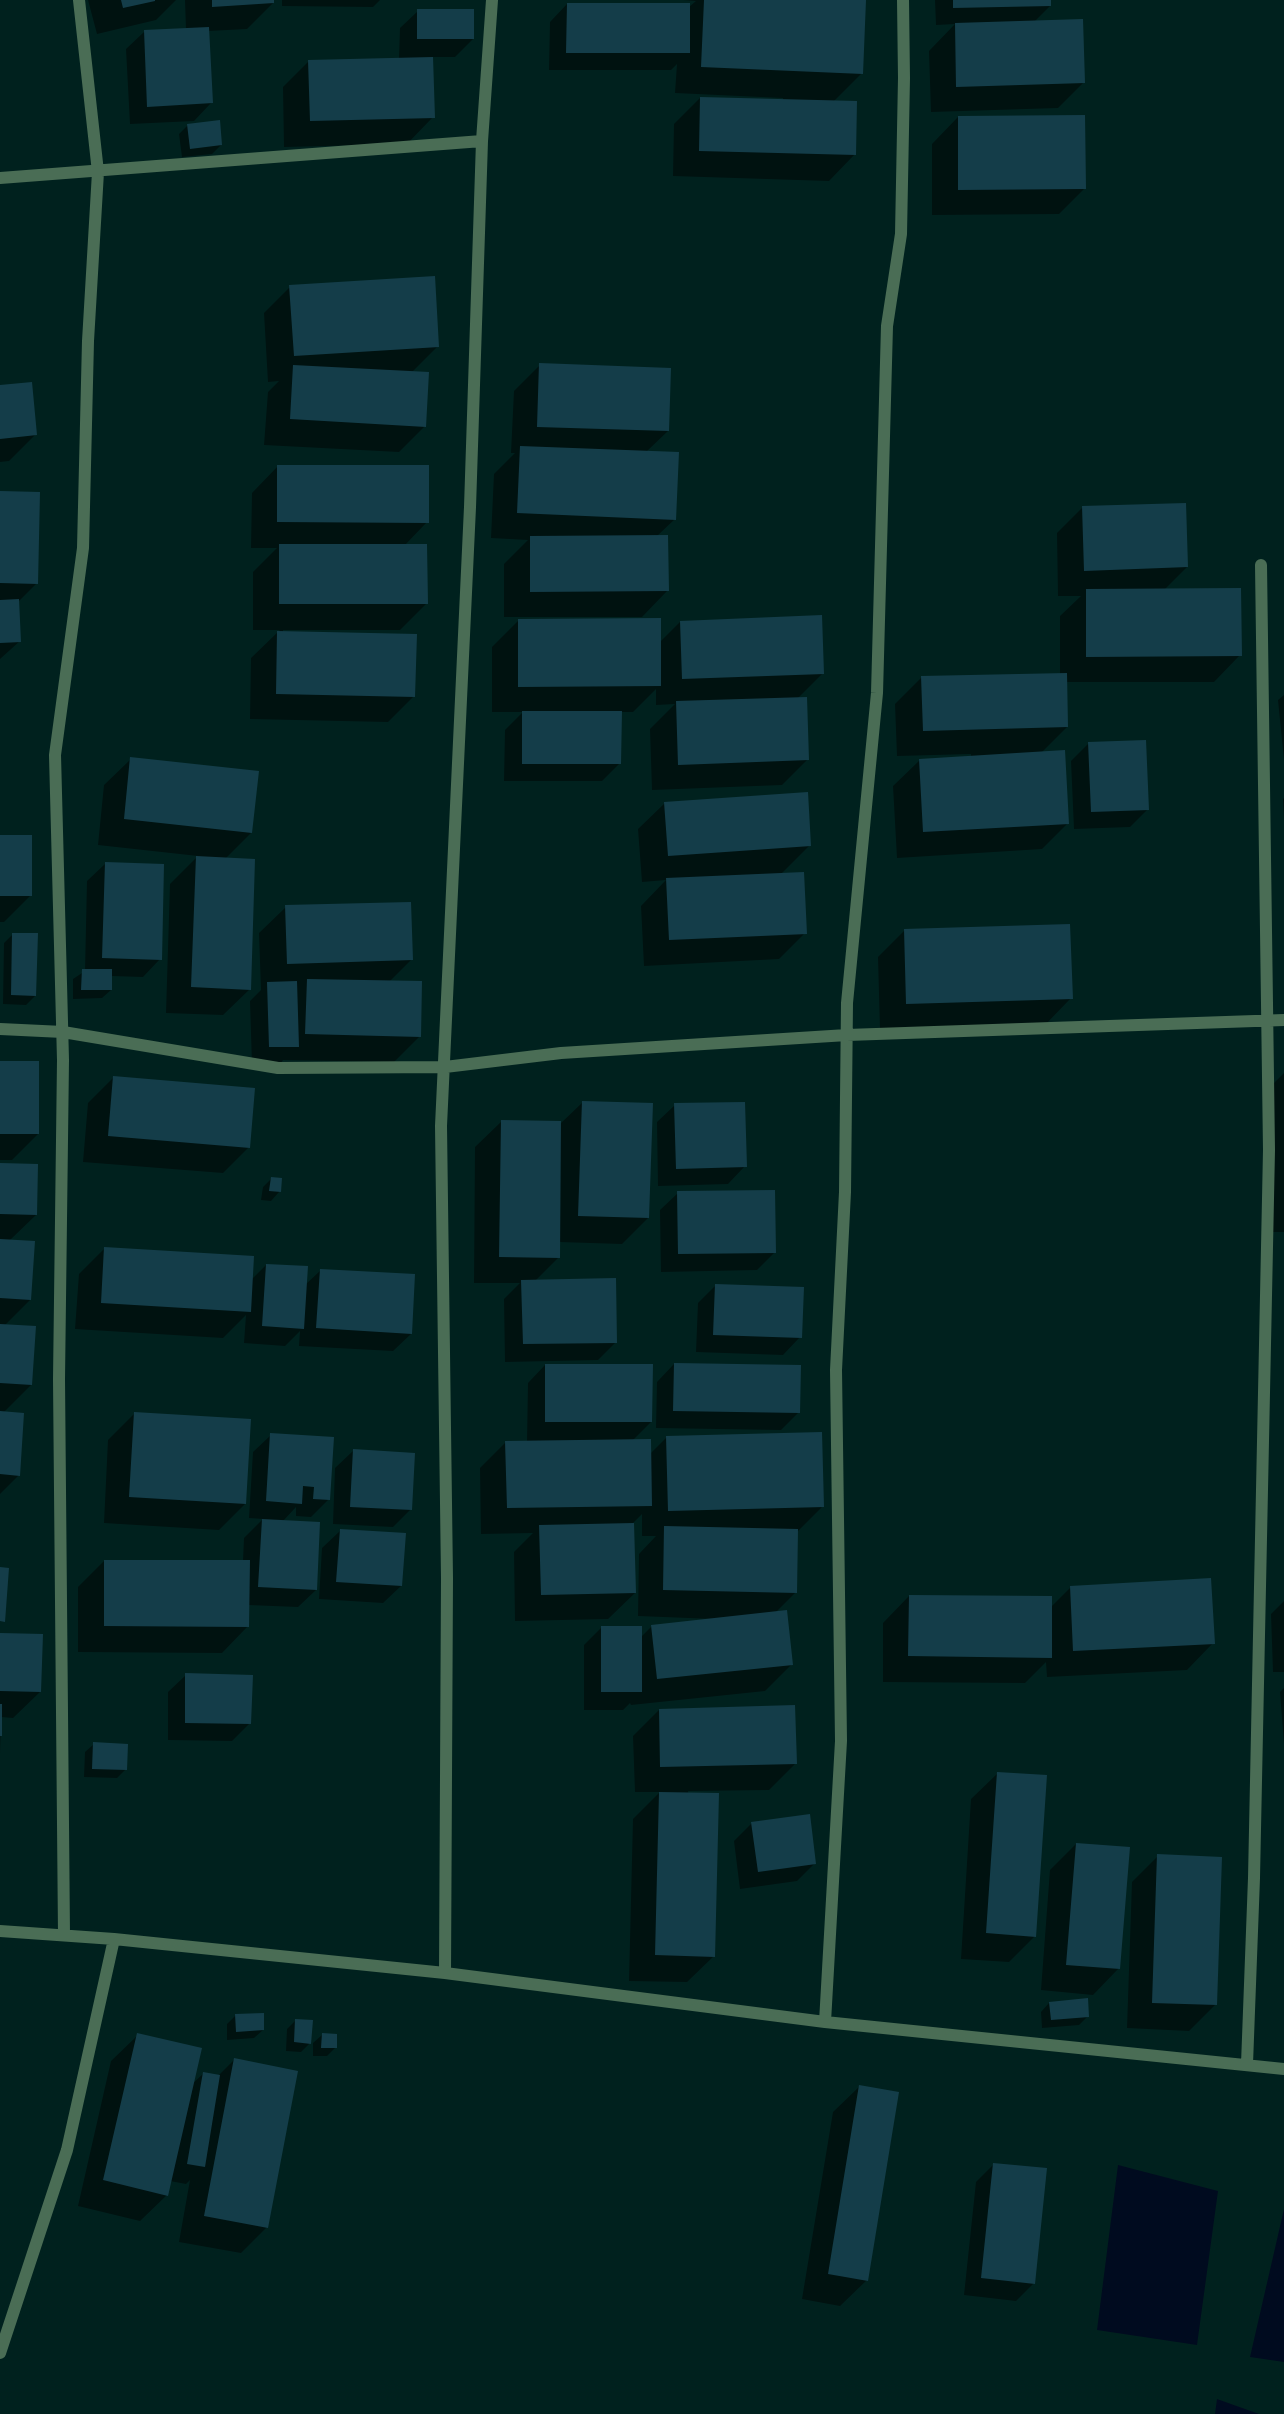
<!DOCTYPE html>
<style>
body{margin:0}
canvas{display:block;background:#00211e}
</style>
<canvas width="1284" height="2414"></canvas>
<script>
const ctx = document.querySelector('canvas').getContext('2d');
ctx.lineJoin = 'round';
function fillPath(path, color) { ctx.fillStyle = color; ctx.fill(path, 'evenodd'); }
function trace(path, color, width, dash) { ctx.strokeStyle = color; ctx.lineWidth = width; ctx.lineCap = dash ? 'butt' : 'round'; ctx.setLineDash(dash || []); ctx.stroke(path); }
fillPath(new Path2D(`
 M1118,2165L1218,2191L1197,2345L1097,2330Z
 M1284,2209V2362L1250,2357Z
 M1217,2399L1259,2414H1215Z`), '#000b1f');
fillPath(new Path2D(`
 M88,0H176L156,20L97,34Z
 M185,0H273V3L247,29L208,31L211,103L194,121L130,124L126,49L144,32L186,30Z
 M282,0H380L373,7L282,6Z
 M683,0H865L861,74L834,101L855,154L829,181L673,176L674,124L700,98L783,100V98L675,93L677,64L671,70H549L550,22L567,4L689,7L696,1Z
 M935,0H1050V6L1034,22L1084,82L1058,108L931,112L929,51L955,24L936,25Z
 M418,11L473,39L455,57H432L433,117L407,144L284,147L283,87L309,61L399,59L400,28Z
 M958,117L1085,188L1059,214L932,215V144Z
 M188,125L221,145L212,154L182,157L179,134Z
 M290,287L438,346L412,372L425,426L399,452L264,445L268,392L279,381L268,382L264,313Z
 M540,365L668,431L646,452L675,519L657,536L668,590L642,617H504V564L528,540L491,538L494,474L515,453H511L514,391Z
 M0,386L35,435L9,461L0,462Z
 M278,466L427,522L404,546L426,604L400,630H283V632L414,696L388,722L250,719L251,658L280,630H253V572L277,548H251L252,493Z
 M0,493L37,583L18,602L20,641L0,659Z
 M1083,507L1187,567L1164,590L1240,655L1214,682H1066L1067,727L1041,753L1068,823L1042,849L897,858L893,786L920,760L971,757V754L897,756L895,704L921,678L1060,674V616L1081,596H1058L1057,533Z
 M518,621L659,643L680,622L823,673L798,698L808,759L782,785L652,790L650,729L675,704L656,705V689L633,712H621L620,763L602,781H504L505,730L523,712H492V647Z
 M1284,695V760L1278,700Z
 M1089,743L1148,809L1130,827L1074,829L1071,761Z
 M131,759L251,833L225,859L250,989L223,1015L166,1013L170,884L198,856L98,845L104,785Z
 M1284,798V820L1283,799Z
 M665,803L810,845L781,874L805,933L779,959L644,966L641,906L666,880L642,882L638,829Z
 M0,837L31,895L4,922H0Z
 M105,864L160,959L143,977L111,976V990L102,998L73,999V979L85,971L87,881Z
 M286,907L411,960L389,982L420,1036L394,1062L283,1060L280,1064L252,1065L250,1001L261,990L259,933Z
 M904,931L1071,998L1045,1025L880,1030L878,957Z
 M13,934L35,996L26,1005L3,1004L4,943Z
 M0,1063L38,1134L12,1160H0Z
 M1284,1073V1232H1269L1271,1086Z
 M114,1077L249,1147L223,1173L83,1162L88,1103Z
 M583,1102L648,1218L622,1244L559,1242V1257L535,1281L616,1342L598,1360L505,1362L504,1299L520,1283H474L475,1147L502,1121L560,1124Z
 M675,1105L745,1166L728,1184L658,1186L657,1122Z
 M0,1165L36,1215L10,1240L30,1300L4,1326L31,1385L3,1413L19,1475L0,1494Z
 M272,1178L281,1179L279,1192L271,1201L261,1200L263,1187Z
 M678,1193L775,1252L757,1270L661,1272L660,1210Z
 M105,1248L251,1280L266,1265L305,1285L321,1270L411,1334L393,1351L299,1346L300,1331L285,1346L244,1343L246,1315L223,1338L75,1329L79,1274Z
 M716,1285L800,1337L783,1355L696,1352L698,1303Z
 M674,1364L799,1412L781,1430L656,1428L657,1382Z
 M545,1365L651,1422L633,1440L650,1454L667,1437L823,1506L797,1532L795,1593L775,1613L791,1665L765,1691L631,1705L630,1703L623,1710H584V1645L602,1627L641,1637L652,1626L714,1619L638,1616L639,1554L656,1536H642V1514L633,1523L635,1593L608,1619L515,1621L514,1552L533,1533L481,1534L480,1468L506,1442H527L528,1383Z
 M134,1414L245,1504L219,1530L104,1523L108,1440Z
 M271,1435L328,1500L311,1517L296,1516V1507L283,1521L316,1590L298,1607L248,1605V1626L222,1653L78,1652V1587L104,1561H243L244,1538L263,1519L249,1518L253,1452Z
 M353,1451L411,1509L393,1527L333,1524L335,1468Z
 M340,1531L401,1586L383,1603L319,1599L322,1548Z
 M1070,1588L1213,1643L1187,1670L1047,1677L1046,1662L1025,1683L883,1682V1623L909,1596L1051,1607Z
 M1284,1601V1672H1273L1271,1614Z
 M0,1634L40,1692L13,1718L1,1717L0,1754Z
 M186,1675L250,1723L232,1741L168,1740V1692Z
 M1284,1688V1744L1280,1692Z
 M659,1710L796,1763L769,1790L688,1791L714,1956L687,1982L629,1981L633,1819L660,1792H635L633,1736Z
 M94,1744L126,1769L117,1778L84,1777L85,1752Z
 M998,1773L1035,1936L1009,1962L961,1959L971,1799Z
 M752,1823L815,1863L797,1881L740,1889L734,1841Z
 M1076,1844L1119,1968L1093,1995L1041,1990L1050,1870Z
 M1158,1856L1216,2004L1189,2031L1127,2028L1132,1882Z
 M1049,2003L1088,2016L1079,2025L1042,2028L1041,2012Z
 M236,2015L263,2030L254,2038L227,2040V2024Z
 M296,2020L310,2043L301,2052L286,2051L287,2029Z
 M138,2035L192,2084L204,2073L218,2076L234,2060L267,2227L241,2253L179,2242L190,2180L186,2184L170,2181L167,2195L140,2221L78,2206L111,2061Z
 M322,2035L335,2048L327,2056H313V2043Z
 M860,2086L867,2280L840,2306L802,2299L833,2112Z
 M994,2164L1034,2283L1016,2301L964,2295L976,2182Z`), '#0007');
fillPath(new Path2D(`
 M121,0H155V1L123,8Z
 M212,0H274V3L212,7Z
 M704,0H866L863,74L701,67Z
 M953,0H1051V6L953,8Z
 M567,3H690V53H566Z
 M417,9H474V39H417Z
 M1083,19L1085,83L956,87L955,23Z
 M209,27L213,103L147,107L144,30Z
 M433,57L435,118L310,121L308,60Z
 M700,97L857,101L856,155L699,151Z
 M1085,115L1086,189L958,190V116Z
 M220,120L222,145L190,149L187,124Z
 M435,276L439,347L294,356L289,285Z
 M539,363L671,368L669,431L537,427Z
 M293,365L429,372L426,427L290,419Z
 M32,382L37,435L0,439V385Z
 M520,446L679,452L676,520L517,513Z
 M277,465H429V523L277,522Z
 M0,491L40,492L38,584L0,583Z
 M1186,503L1188,567L1084,571L1082,506Z
 M668,535L669,591L530,592V536Z
 M279,544H427L428,604H279Z
 M1241,588L1242,656L1086,657V589Z
 M19,599L21,642L0,643V600Z
 M822,615L824,674L682,679L680,621Z
 M661,618V686L518,687V619Z
 M277,631L417,634L415,697L276,694Z
 M1067,673L1068,727L923,731L921,676Z
 M807,697L809,760L678,765L676,701Z
 M522,711H622L621,764H522Z
 M1146,740L1149,810L1091,812L1088,742Z
 M1065,750L1069,824L923,832L919,759Z
 M130,757L259,771L252,833L124,819Z
 M808,792L811,846L668,856L664,802Z
 M0,835H32V896H0Z
 M196,856L255,859L251,990L191,987Z
 M105,862L164,864L162,960L102,958Z
 M804,872L807,934L669,940L666,878Z
 M411,902L413,960L287,964L285,905Z
 M1070,924L1073,999L906,1004L904,929Z
 M12,933H38L36,996L11,995Z
 M82,969H112V990H81Z
 M307,979L422,981L421,1037L305,1034Z
 M297,981L299,1047H269L267,982Z
 M0,1061H39V1134H0Z
 M113,1076L255,1088L250,1148L108,1136Z
 M582,1101L653,1103L649,1218L578,1216Z
 M745,1102L747,1167L676,1169L674,1103Z
 M501,1120L561,1121L560,1258L499,1257Z
 M0,1163L38,1164L37,1215L0,1214Z
 M271,1177L282,1178L281,1192L269,1191Z
 M775,1190L776,1253L678,1254L677,1191Z
 M0,1239L35,1241L31,1300L0,1298Z
 M104,1247L254,1256L251,1312L101,1303Z
 M266,1264L308,1266L304,1329L262,1326Z
 M320,1269L415,1274L412,1334L316,1328Z
 M616,1278L617,1343L523,1344L521,1280Z
 M715,1284L804,1287L802,1338L713,1335Z
 M0,1324L36,1326L32,1385L0,1383Z
 M674,1363L801,1365L800,1413L673,1411Z
 M545,1364H653L652,1422H545Z
 M0,1411L24,1413L20,1476L0,1474Z
 M134,1412L251,1419L246,1504L129,1497Z
 M822,1432L824,1507L668,1511L666,1436Z
 M270,1433L334,1437L330,1500L313,1499L314,1487L303,1486L302,1504L266,1501Z
 M651,1439L652,1506L507,1508L505,1441Z
 M353,1449L415,1453L412,1510L350,1507Z
 M262,1519L320,1522L317,1590L258,1587Z
 M634,1523L636,1593L541,1595L539,1525Z
 M664,1526L798,1529L797,1593L663,1590Z
 M340,1529L406,1533L402,1586L336,1582Z
 M104,1560H250L249,1627L104,1626Z
 M0,1567L9,1568L5,1622L0,1621Z
 M1211,1578L1215,1644L1073,1651L1070,1586Z
 M909,1595L1052,1596V1658L908,1656Z
 M787,1610L793,1665L657,1679L651,1625Z
 M601,1626H642V1692H601Z
 M0,1633L43,1634L41,1692L0,1691Z
 M185,1673L253,1675L251,1724L185,1723Z
 M0,1704H2V1736H0Z
 M795,1705L797,1764L660,1767L659,1709Z
 M93,1742L128,1744L127,1770L92,1769Z
 M997,1772L1047,1775L1036,1937L986,1933Z
 M659,1792L719,1793L715,1957L655,1955Z
 M810,1814L816,1864L758,1872L751,1822Z
 M1076,1843L1130,1847L1120,1969L1066,1965Z
 M1157,1854L1222,1857L1217,2005L1152,2003Z
 M1088,1998L1089,2017L1051,2020L1049,2002Z
 M264,2013V2030L236,2032L235,2014Z
 M295,2019L313,2020L311,2044L294,2042Z
 M137,2033L202,2048L168,2196L103,2180Z
 M322,2033L337,2034V2048H321Z
 M234,2058L298,2071L268,2228L204,2216Z
 M203,2072L220,2075L205,2167L187,2164Z
 M859,2085L899,2092L868,2281L828,2274Z
 M993,2163L1047,2168L1035,2284L981,2278Z`), '#143d49');
trace(new Path2D(`
 M482,141L492,0
 M0,178L482,141L470,507L441,1126L447,1578L445,1973
 M0,1029L63,1032L278,1068L445,1067L561,1053L847,1035L1284,1020
 M0,1931L114,1939L445,1973L825,2022L1284,2069
 M64,1935L59,1379L63,1060L55,755L83,548L88,341L98,172L79,0
 M825,2022L841,1741L836,1370L845,1192L847,1003L877,693L887,326L901,234L904,78L903,0
 M1247,2064L1254,1878L1269,1150L1261,565
 M0,2353L67,2150L114,1939`), '#4a6d55', 12);
</script>
